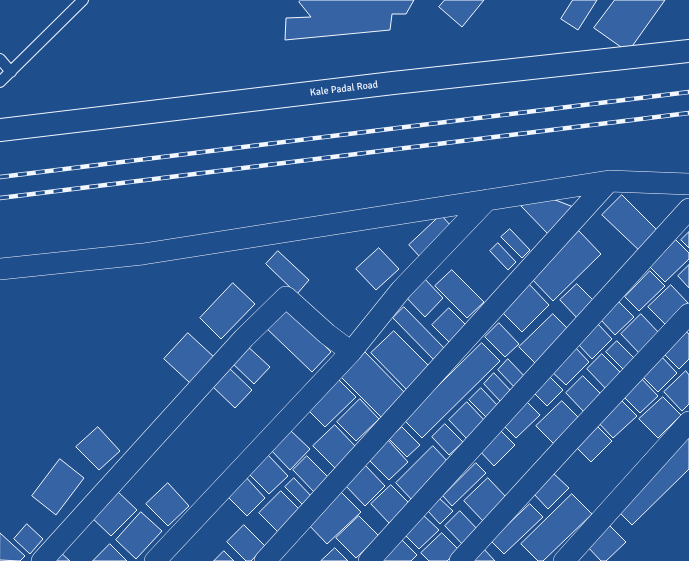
<!DOCTYPE html>
<style>
body{margin:0}
canvas{display:block;background:#1f4e8c}
</style>
<canvas width="689" height="561"></canvas>
<script>
const ctx = document.querySelector('canvas').getContext('2d');
ctx.lineJoin = 'round';
function fillPath(path, color) { ctx.fillStyle = color; ctx.fill(path, 'evenodd'); }
function trace(path, color, width, dash) { ctx.strokeStyle = color; ctx.lineWidth = width; ctx.lineCap = dash ? 'butt' : 'round'; ctx.setLineDash(dash || []); ctx.stroke(path); }
function write(font, color, halo, rows, align = 'center') {
  ctx.font = font + ' Signika,sans-serif'; ctx.lineWidth = 3; ctx.setLineDash([]); ctx.textBaseline = 'middle'; ctx.strokeStyle = halo; ctx.fillStyle = color; for (const [text, x, y, turn = 0] of rows) {
    ctx.save(); ctx.translate(x, y); ctx.rotate((+turn || 0) * Math.PI / 180); ctx.textAlign = isNaN(turn) ? turn : align; if (halo) ctx.strokeText(text, 0, 0); ctx.fillText(text, 0, 0); ctx.restore();
  }
}
const building = new Path2D(`
 M301,0H414L406,14H392L390,30L285,40L286,18L311,17L299,2Z
 M445,0H484L462,27L439,7Z
 M573,0H597L578,30L561,19Z
 M615,0H665L628,52L594,28Z
 M622,195L662,235L643,254L602,215Z
 M545,196L576,208L549,235L521,206Z
 M441,215L452,227L420,257L409,245Z
 M510,229L530,250L522,258L501,237Z
 M579,231L601,254L553,301L531,278Z
 M689,232V248L681,240Z
 M676,240L689,253V259L665,282L649,266Z
 M498,243L516,262L508,270L490,251Z
 M379,248L399,269L376,290L356,269Z
 M278,251L309,280L297,294L266,264Z
 M689,265V288L678,276Z
 M452,270L484,302L467,318L435,286Z
 M650,271L665,286L639,311L625,297Z
 M421,275L443,298L425,317L402,293Z
 M233,283L255,304L221,339L200,318Z
 M529,284L549,305L522,332L501,311Z
 M577,284L596,303L579,320L560,300Z
 M671,285L689,304V310L670,329L648,307Z
 M619,302L634,317L615,335L601,320Z
 M284,306L331,352L312,372L264,326Z
 M404,307L446,350L435,361L393,318Z
 M449,308L467,326L450,343L432,325Z
 M553,314L574,335L540,368L519,347Z
 M641,314L660,334L640,354L621,334Z
 M499,323L519,344L505,357L485,337Z
 M598,324L612,339L592,359L578,344Z
 M683,329L689,334V359L679,369L661,351Z
 M394,331L431,368L408,391L371,353Z
 M188,333L214,357L190,383L164,359Z
 M617,341L638,362L627,373L606,352Z
 M482,343L500,361L422,438L404,420Z
 M245,344L270,367L254,384L230,361Z
 M574,346L589,362L566,385L550,370Z
 M365,352L405,393L381,417L340,376Z
 M602,354L623,375L607,390L587,369Z
 M659,354L677,373L658,392L639,373Z
 M508,359L529,381L518,391L498,370Z
 M228,367L252,390L235,408L211,385Z
 M686,371L689,375V404L682,411L664,392Z
 M494,373L511,391L500,401L484,384Z
 M548,375L563,390L547,406L532,391Z
 M583,376L602,395L584,412L566,393Z
 M639,376L658,396L640,413L621,394Z
 M339,380L356,397L325,427L308,410Z
 M481,388L499,407L487,418L469,400Z
 M617,396L637,416L613,438L594,418Z
 M663,397L681,415L658,438L639,419Z
 M523,398L540,415L516,438L499,421Z
 M360,399L379,419L356,441L337,422Z
 M562,401L579,418L554,444L536,426Z
 M467,402L486,422L468,440L449,420Z
 M592,421L612,441L591,462L571,442Z
 M445,424L463,442L449,455L432,437Z
 M335,425L356,447L335,468L313,446Z
 M98,427L120,451L99,470L76,447Z
 M402,427L420,445L407,457L389,439Z
 M497,427L515,445L494,466L476,447Z
 M290,430L310,449L290,470L270,449Z
 M689,431V469L632,525L615,508Z
 M388,440L408,462L389,480L368,459Z
 M433,446L451,465L413,501L396,483Z
 M268,455L288,476L269,494L249,474Z
 M307,456L330,479L315,493L293,470Z
 M60,459L84,478L56,515L32,496Z
 M476,463L486,473L452,506L443,496Z
 M365,465L385,486L365,506L345,485Z
 M553,473L569,488L548,509L533,493Z
 M244,475L265,498L247,516L225,494Z
 M294,478L313,498L304,506L285,487Z
 M488,478L507,498L483,521L464,501Z
 M168,483L189,506L168,526L146,504Z
 M391,485L410,504L389,523L371,504Z
 M116,490L137,510L111,536L90,516Z
 M281,491L300,510L278,532L259,513Z
 M340,491L361,512L327,544L307,523Z
 M572,494L592,514L543,561H538L521,544Z
 M439,498L453,511L440,524L427,510Z
 M530,504L543,517L504,554L491,541Z
 M460,511L480,532L465,547L445,526Z
 M141,512L162,531L136,559L116,540Z
 M422,514L439,530L419,549L403,533Z
 M359,516L379,536L356,558L336,538Z
 M27,524L43,539L30,554L14,539Z
 M608,524L626,542L606,561H601L586,545Z
 M244,525L265,546L251,561H246L227,542Z
 M0,533L25,556L20,561L0,560Z
 M442,533L459,550L447,561H429L421,553Z
 M398,536L417,555L411,561H381Z
 M110,544L127,561H93Z
 M335,548L348,561H321Z
 M483,548L495,561H470Z
 M224,551L234,561H214Z
 M60,552L70,561H52Z`);
fillPath(building, '#3563a3');
trace(building, '#f2f6ff', 1);
const service = new Path2D(`
 M0,59L11,72
 M0,82L83,0`);
const minor = new Path2D(`
 M609,181L689,184
 M0,269L143,254L609,181L265,561
 M351,352L401,290L487,200
 M42,561L244,338L286,297L327,334L351,352L155,561
 M369,561L689,209
 M460,561L568,443L689,314
 M564,561L689,422`);
const tertiary = new Path2D(`
 M0,130L393,83L689,51`);
trace(service, '#f2f6ff', 12);
trace(minor, '#f2f6ff', 22);
trace(tertiary, '#f2f6ff', 24);
trace(service, '#1f4e8c', 10);
trace(minor, '#1f4e8c', 21);
trace(tertiary, '#1f4e8c', 22);
const rail = new Path2D(`
 M0,177L689,92
 M0,198L689,113`);
trace(rail, '#f2f6ff', 4.5);
trace(rail, '#1f4e8c', 3, [9]);
write('10px', '#f2f6ff', '#1f4e8c', [
 ["Kale Padal Road",344,89,-7]
]);
</script>
